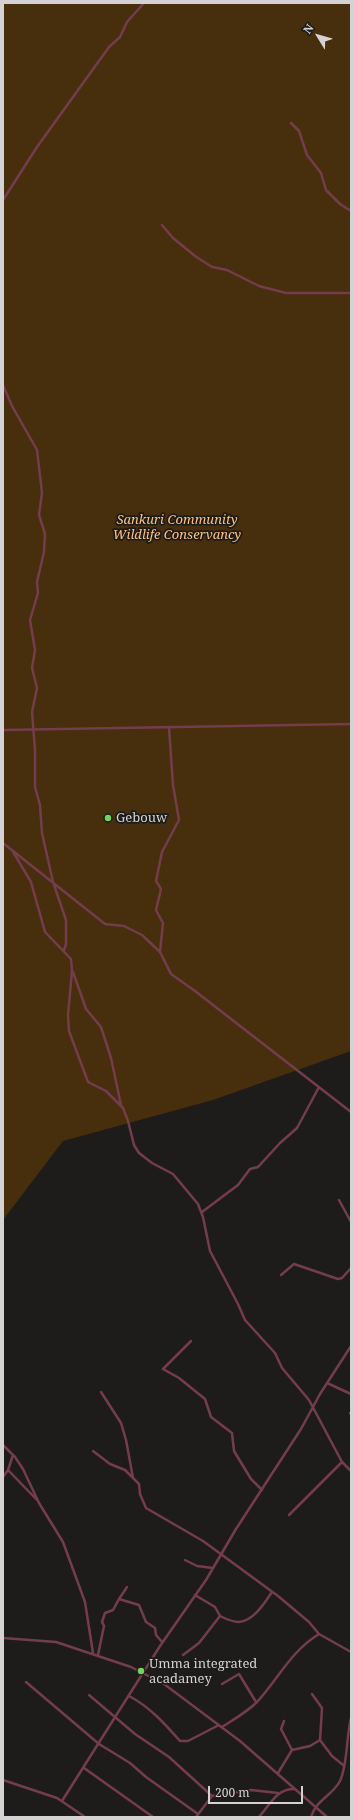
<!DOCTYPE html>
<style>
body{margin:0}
#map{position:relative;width:354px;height:1820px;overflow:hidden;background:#1e1b1b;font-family:"Noto Serif",serif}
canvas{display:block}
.frame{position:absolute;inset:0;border:4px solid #d4d2d2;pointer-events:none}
.north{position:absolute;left:298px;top:16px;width:40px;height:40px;-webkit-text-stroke:3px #1e1b1b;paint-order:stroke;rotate:307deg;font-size:11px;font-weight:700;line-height:16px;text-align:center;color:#d4d2d2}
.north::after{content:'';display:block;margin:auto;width:14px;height:18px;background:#d4d2d2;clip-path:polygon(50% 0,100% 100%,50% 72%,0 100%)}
.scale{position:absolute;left:208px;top:1786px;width:95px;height:18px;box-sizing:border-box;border:2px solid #d4d2d2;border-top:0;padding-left:5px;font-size:12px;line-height:14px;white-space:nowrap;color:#d4d2d2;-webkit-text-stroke:3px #1e1b1b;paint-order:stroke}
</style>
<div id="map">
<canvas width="354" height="1820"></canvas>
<div class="frame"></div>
<div class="north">N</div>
<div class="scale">200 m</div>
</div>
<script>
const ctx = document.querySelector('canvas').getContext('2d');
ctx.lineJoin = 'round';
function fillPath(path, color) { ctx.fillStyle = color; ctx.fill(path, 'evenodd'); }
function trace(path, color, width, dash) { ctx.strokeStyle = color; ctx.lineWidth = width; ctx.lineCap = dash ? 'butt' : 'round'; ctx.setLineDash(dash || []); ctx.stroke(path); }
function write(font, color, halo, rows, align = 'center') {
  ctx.font = font + ' "Noto Serif",serif'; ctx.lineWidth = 3.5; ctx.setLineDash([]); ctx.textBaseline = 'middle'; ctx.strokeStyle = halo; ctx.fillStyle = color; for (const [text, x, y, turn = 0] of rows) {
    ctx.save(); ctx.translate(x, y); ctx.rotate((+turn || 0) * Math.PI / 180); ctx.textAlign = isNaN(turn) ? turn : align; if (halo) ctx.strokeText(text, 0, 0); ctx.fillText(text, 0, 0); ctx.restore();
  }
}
fillPath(new Path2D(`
 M3,3H351V1051L213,1100L63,1141L3,1220Z`), '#472e0c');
trace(new Path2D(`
 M291,123L299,131L307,155L321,173L326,190L340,204L351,211
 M3,200L37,147L109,47L120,37L127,22L144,3
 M162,225L173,238L195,256L212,267L227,270L259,286L286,293H351
 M3,385L12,406L37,450L42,493L39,515L45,534L44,552L37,582L38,593L30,620L35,650L32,668L37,688L32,712L35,750V787L40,805L42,833L53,882L66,920V944L64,950
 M3,730L351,724
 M3,843L105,924L124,926L142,935L160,952L171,974L195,991L351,1112
 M12,850L31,882L45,932L71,959L72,971L68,1015L69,1031L88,1082L106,1091L123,1108L128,1121L134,1145L139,1153L152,1163L173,1174L198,1204L203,1217L210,1251L238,1304L245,1320L275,1353L282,1368L309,1400L342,1462L351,1471
 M160,952L163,923L156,910L161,889L156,881L162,852L179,820L173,785L169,728
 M73,972L86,1009L101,1027L111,1058L121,1105
 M339,1200L351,1222
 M202,1212L238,1185L250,1169L258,1167L280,1143L297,1128L319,1087
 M281,1275L294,1264L338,1279L342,1278L351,1268
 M191,1341L163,1369L179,1378L205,1399L211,1417L232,1433L234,1451L251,1479L262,1490
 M327,1383L351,1394
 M101,1392L121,1423L126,1440L133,1478
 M350,1413L351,1414
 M3,1445L15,1457L23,1469L39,1503L63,1542L85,1602L93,1653
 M93,1451L110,1464L125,1470L139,1484L140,1494L146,1508L203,1541L278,1596L309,1622L319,1634L351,1652
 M8,1470L37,1500
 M3,1477L8,1470L13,1455
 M289,1515L342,1462
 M185,1560L197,1566L213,1568
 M119,1599L127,1587
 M220,1616C226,1619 233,1622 239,1622C254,1621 265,1602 272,1592
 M3,1638L56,1642L131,1667L164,1684L240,1741L327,1817
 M98,1655L104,1626L102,1622L105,1613L113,1610L119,1599L139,1605L146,1622L155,1628L156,1635L162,1642
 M183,1655L199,1643L220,1616L215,1607L195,1595
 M26,1682L99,1744L130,1763L146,1777L198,1814
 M222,1684L239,1674L256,1702
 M312,1694L322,1708L320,1740
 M89,1695L135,1734L169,1757L212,1796L251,1790L278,1793
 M129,1696C150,1707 165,1724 180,1741H188L219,1725
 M284,1721L281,1729L292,1750
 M222,1727C233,1720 247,1712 257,1702C279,1678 290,1652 319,1634
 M84,1768L153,1817
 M278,1773L292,1750L310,1746L320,1740L332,1756L343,1765
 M3,1780L57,1798L85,1817
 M62,1801L160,1646L206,1580L236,1529L301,1429L320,1394L351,1346
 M196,1817L212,1796
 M259,1817C270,1805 276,1789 294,1789
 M311,1817C316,1800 332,1796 340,1781C348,1764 346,1737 351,1718`), '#733d4d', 2.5);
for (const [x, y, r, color] of [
 [108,818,4,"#75d25a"],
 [141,1671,4,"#75d25a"]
]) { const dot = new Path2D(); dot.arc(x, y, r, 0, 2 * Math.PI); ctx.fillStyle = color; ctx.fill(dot); trace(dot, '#1e1b1b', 1.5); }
write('italic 13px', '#ffc37a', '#1e1b1b', [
 ["Sankuri Community",177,520],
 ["Wildlife Conservancy",177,535]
]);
write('13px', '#d4d2d2', '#1e1b1b', [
 ["Gebouw",116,818],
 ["Umma integrated",149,1664],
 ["acadamey",149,1679]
], 'left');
</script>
